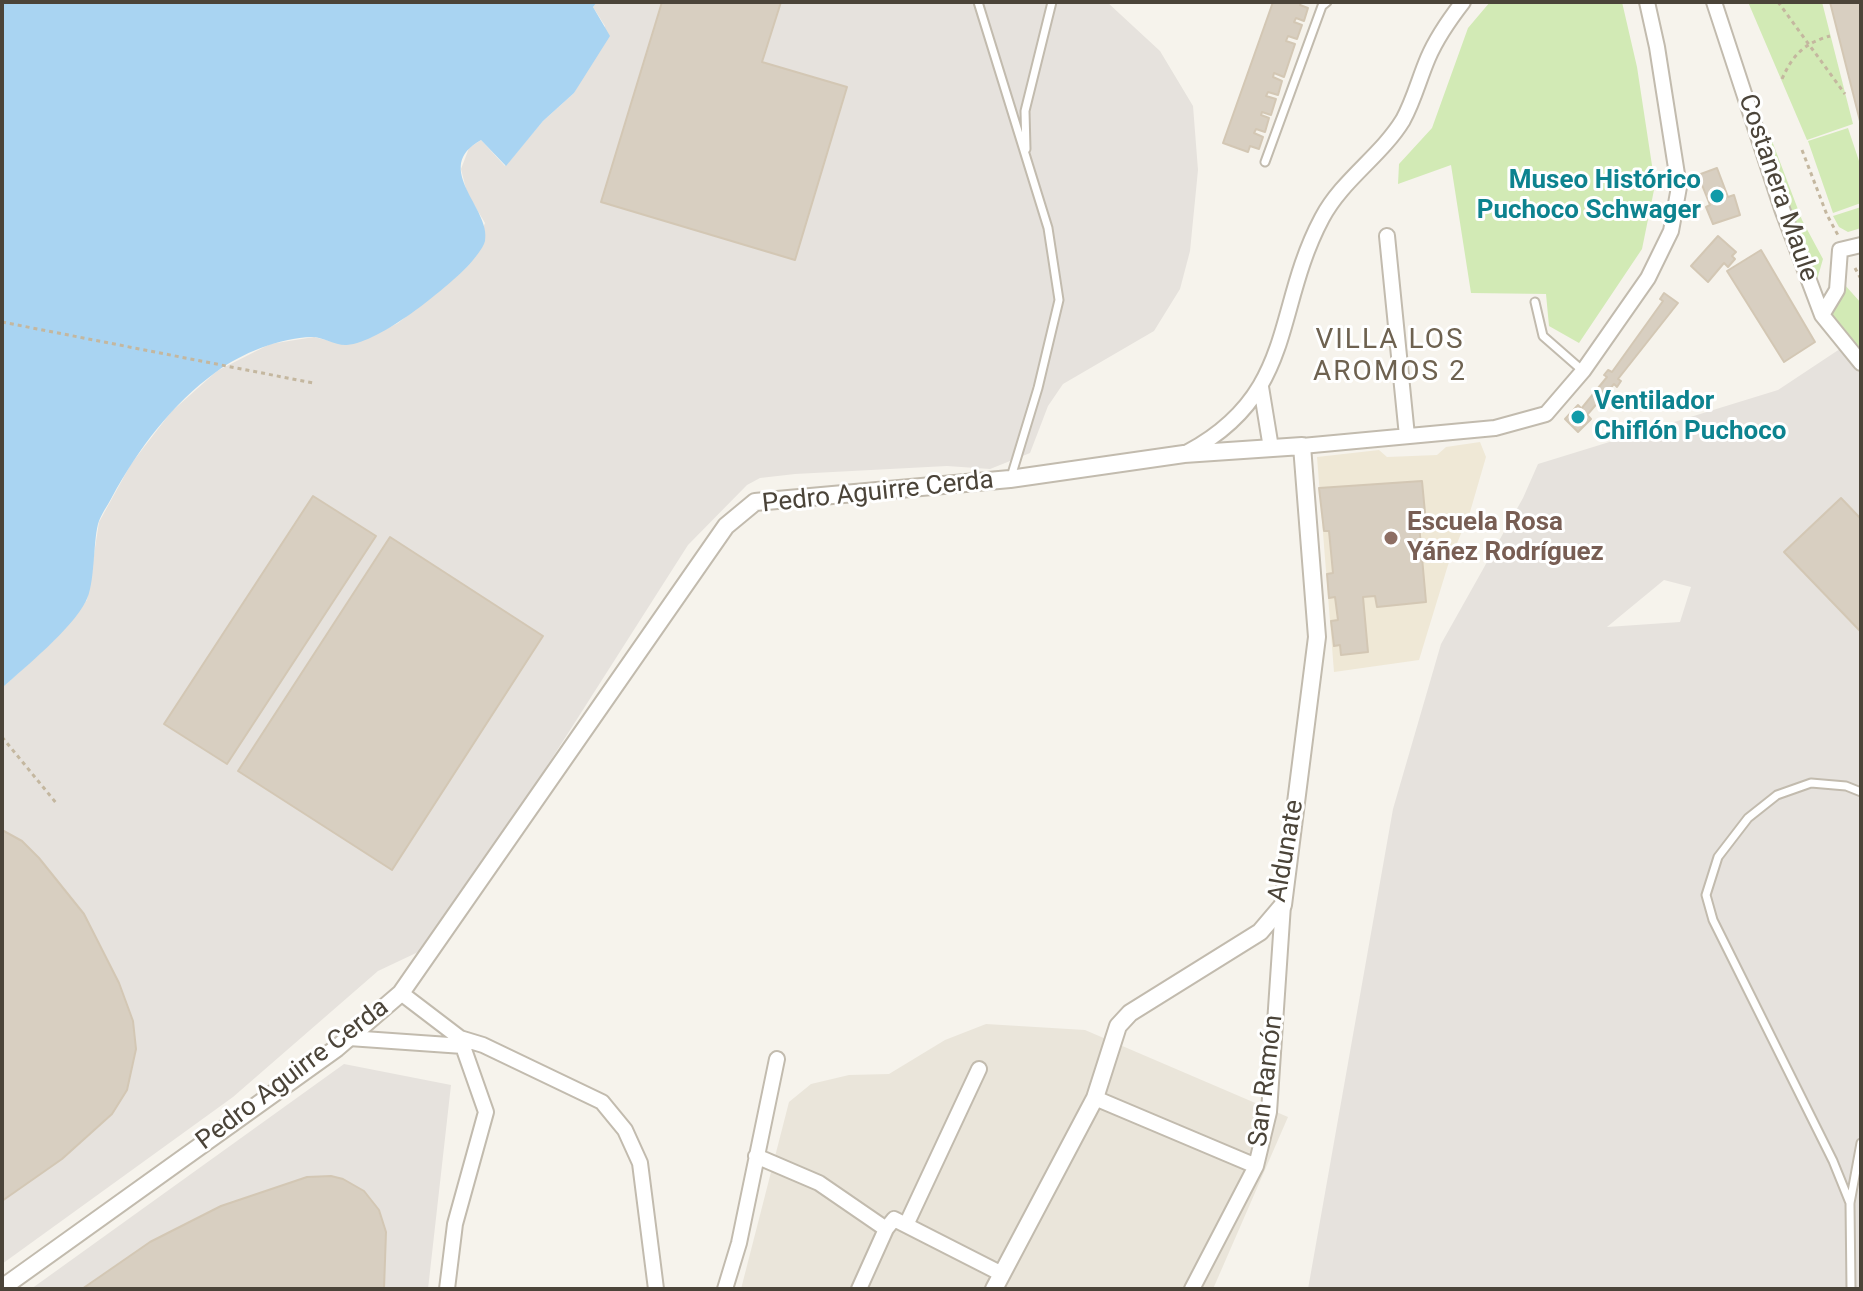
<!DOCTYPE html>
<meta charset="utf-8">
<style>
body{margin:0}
#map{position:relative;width:1863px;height:1291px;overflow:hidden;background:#f6f3ec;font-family:Roboto,sans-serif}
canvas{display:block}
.frame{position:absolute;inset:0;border:4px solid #4b4439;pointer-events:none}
</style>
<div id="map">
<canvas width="1863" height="1291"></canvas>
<div class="frame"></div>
</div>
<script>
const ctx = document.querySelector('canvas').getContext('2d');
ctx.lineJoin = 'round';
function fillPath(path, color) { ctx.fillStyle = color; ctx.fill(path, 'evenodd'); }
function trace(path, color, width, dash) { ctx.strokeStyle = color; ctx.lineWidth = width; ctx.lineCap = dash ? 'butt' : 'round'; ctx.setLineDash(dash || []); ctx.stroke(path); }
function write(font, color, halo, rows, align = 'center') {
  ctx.font = font + ' Roboto,sans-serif'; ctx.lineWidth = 6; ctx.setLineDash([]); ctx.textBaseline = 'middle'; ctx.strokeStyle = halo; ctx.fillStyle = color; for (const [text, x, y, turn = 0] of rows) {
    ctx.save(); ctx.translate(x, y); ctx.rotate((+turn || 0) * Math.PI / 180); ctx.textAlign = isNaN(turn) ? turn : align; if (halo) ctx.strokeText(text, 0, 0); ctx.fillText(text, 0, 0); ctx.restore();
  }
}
fillPath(new Path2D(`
 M986,1024L1085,1030L1288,1117L1213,1289H741L789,1102L811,1084L849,1075L889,1074L945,1040Z`), '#eae5da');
fillPath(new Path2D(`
 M597,2H1107L1160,51L1193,106L1198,170L1190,251L1180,289L1154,331L1063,384L1048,406L1030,453L990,469L947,466L795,474L760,478L747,485L688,545L433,945L378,971L233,1097L2,1264V688L54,640L87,600L99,522L131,464L171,412L217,371L270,344L314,337L346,345L372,336L398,323L468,266L485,223L467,193L461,169L469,148L481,140L505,166L543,121L574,93L605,26L593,7Z
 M1861,335V1289H1308L1393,809L1441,644L1523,498L1538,464L1778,390ZM1664,580L1691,587L1680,622L1607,627Z
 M344,1064L451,1085L428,1289H31Z`), '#e6e2dd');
fillPath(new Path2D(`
 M1480,442L1486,457L1470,512L1448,565L1419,660L1334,672L1317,457L1379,450L1387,457L1437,455L1446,447Z`), '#efe8d6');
fillPath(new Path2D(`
 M1490,2H1622L1637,67L1655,185L1642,249L1579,343L1549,326L1546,294L1471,293L1451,165L1398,184L1399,164L1432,128L1468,28Z
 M1748,2H1822L1853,124L1807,140Z
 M1848,128L1861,167V203L1833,213L1808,141Z
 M1760,134L1772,141L1802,220L1823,259L1816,283Z
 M1861,207V228L1848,232L1839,227L1833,216Z
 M1844,284L1861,303V351L1828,312Z`), '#d2eab5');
fillPath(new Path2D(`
 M2,2H597L593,7L610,36L574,93L543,121L506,166L481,140C430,168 492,209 485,241C483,249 473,260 468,266C444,290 381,342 347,345C336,346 323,337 312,337C279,338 242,353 216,372C172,404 138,449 112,497C108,505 101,514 98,524C93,544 95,584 86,601C71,630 26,666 2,688Z`), '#a9d4f2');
const building = new Path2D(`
 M662,2H781L762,62L847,87L795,260L601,202Z
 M1273,2H1301L1300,5L1308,8L1304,21L1296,18L1294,22L1302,25L1297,39L1288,36L1286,41L1295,44L1284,77L1274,73L1273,77L1282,81L1278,95L1268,92L1266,96L1276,99L1271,115L1262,112L1261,115L1269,118L1265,132L1256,129L1254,133L1263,137L1259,149L1250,146L1248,152L1223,143Z
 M1830,2H1861V125Z
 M1717,168L1728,197L1734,195L1740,215L1713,224L1706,207L1710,205L1698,175Z
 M1718,236L1736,252L1732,256L1735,259L1728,267L1724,263L1708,282L1691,266Z
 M1761,250L1815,342L1784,362L1727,271Z
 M1664,293L1678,303L1618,379L1621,381L1617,387L1614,384L1587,415L1581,409L1607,377L1604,375L1608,370L1612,372L1663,301L1660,299Z
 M1578,405L1591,419L1578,432L1565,419Z
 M1422,481L1426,523L1419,524L1426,602L1377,607L1375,596L1363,597L1368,652L1341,655L1340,645L1334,646L1331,621L1338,620L1335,597L1329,598L1327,574L1333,573L1329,531H1324L1319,488Z
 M313,496L376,536L227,764L164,724Z
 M1841,498L1861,519V632L1784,552Z
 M390,537L543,636L392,870L238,771Z
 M2,830L22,841L39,858L84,914L119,983L133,1021L136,1049L127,1090L112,1114L62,1159L2,1201Z
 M331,1176L343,1179L364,1191L379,1210L386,1232L384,1289H82L150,1242L221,1206L307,1177Z`);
fillPath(building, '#d8cfc1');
trace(building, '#d3c7b4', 2);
const service = new Path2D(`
 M978,2L1048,228L1059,300L1038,388L1011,477
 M1026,149L1025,111L1052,2
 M1265,162L1322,6L1327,2
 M1535,302L1543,336L1583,371
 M1850,1203L1833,1161L1713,920L1706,895L1718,857L1748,818L1777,795L1811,783L1846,786L1861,792
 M1851,1289L1850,1203L1861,1143`);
const minor = new Path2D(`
 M1714,2L1782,209L1822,315L1861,363
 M1387,236L1407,436
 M1822,315L1837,290L1840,250L1861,245
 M1261,387L1271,448
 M1302,446L1495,428L1546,414L1583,371L1648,278L1671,231L1679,187L1657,47L1647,2
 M1188,452C1297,393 1273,310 1322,218C1342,180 1381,156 1403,120C1414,100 1419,79 1428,58C1437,37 1449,20 1463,2
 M401,993L460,1038L483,1045L602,1102L625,1130L640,1163L656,1289
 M349,1038L463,1046
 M1095,1098L1256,1166
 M756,1156L819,1183L886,1229
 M907,1223L979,1069
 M447,1289L455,1224L486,1112L460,1038
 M725,1289L739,1243L777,1059
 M859,1289L886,1229L894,1219L1002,1274
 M1192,1289L1256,1166L1269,1112L1283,905`);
const tertiary = new Path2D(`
 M2,1288L337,1048L401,993L726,526L755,502L1010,479L1184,454L1302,446L1317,637L1283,905L1260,932L1130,1013L1118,1026L1095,1098L994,1289`);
trace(service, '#c2bbae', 11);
trace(minor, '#c2bbae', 18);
trace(tertiary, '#c2bbae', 20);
trace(new Path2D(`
 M1778,2L1845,94
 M1782,79C1793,54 1805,43 1830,36
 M1802,150L1827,215L1839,237
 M1855,268L1861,279
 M2,322L313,383
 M2,737L57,804`), '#c4b79f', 3, [4, 4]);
trace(service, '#fff', 7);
trace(minor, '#fff', 14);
trace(tertiary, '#fff', 16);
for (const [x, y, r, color] of [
 [1717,196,8,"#0f9aa8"],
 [1578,417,8,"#0f9aa8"],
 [1391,538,8,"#8d6e63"]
]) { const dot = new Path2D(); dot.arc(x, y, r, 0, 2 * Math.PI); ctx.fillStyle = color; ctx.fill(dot); trace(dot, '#fff', 3); }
write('bold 26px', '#0d838f', '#fff', [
 ["Museo Histórico",1701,181],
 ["Puchoco Schwager",1701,211],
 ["Ventilador",1594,402,"left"],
 ["Chiflón Puchoco",1594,432,"left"]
], 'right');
write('26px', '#4b4439', '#fff', [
 ["Costanera Maule",1777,188,71],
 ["Pedro Aguirre Cerda",878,493,-6],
 ["Aldunate",1287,851,-80],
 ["Pedro Aguirre Cerda",293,1075,-37],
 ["San Ramón",1267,1081,-83]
]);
write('bold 26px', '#785e54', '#fff', [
 ["Escuela Rosa",1407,523],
 ["Yáñez Rodríguez",1407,553]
], 'left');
ctx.letterSpacing = '2px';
write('28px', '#6e6250', '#fff', [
 ["VILLA LOS",1390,341],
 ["AROMOS 2",1390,373]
]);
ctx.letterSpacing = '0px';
</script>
